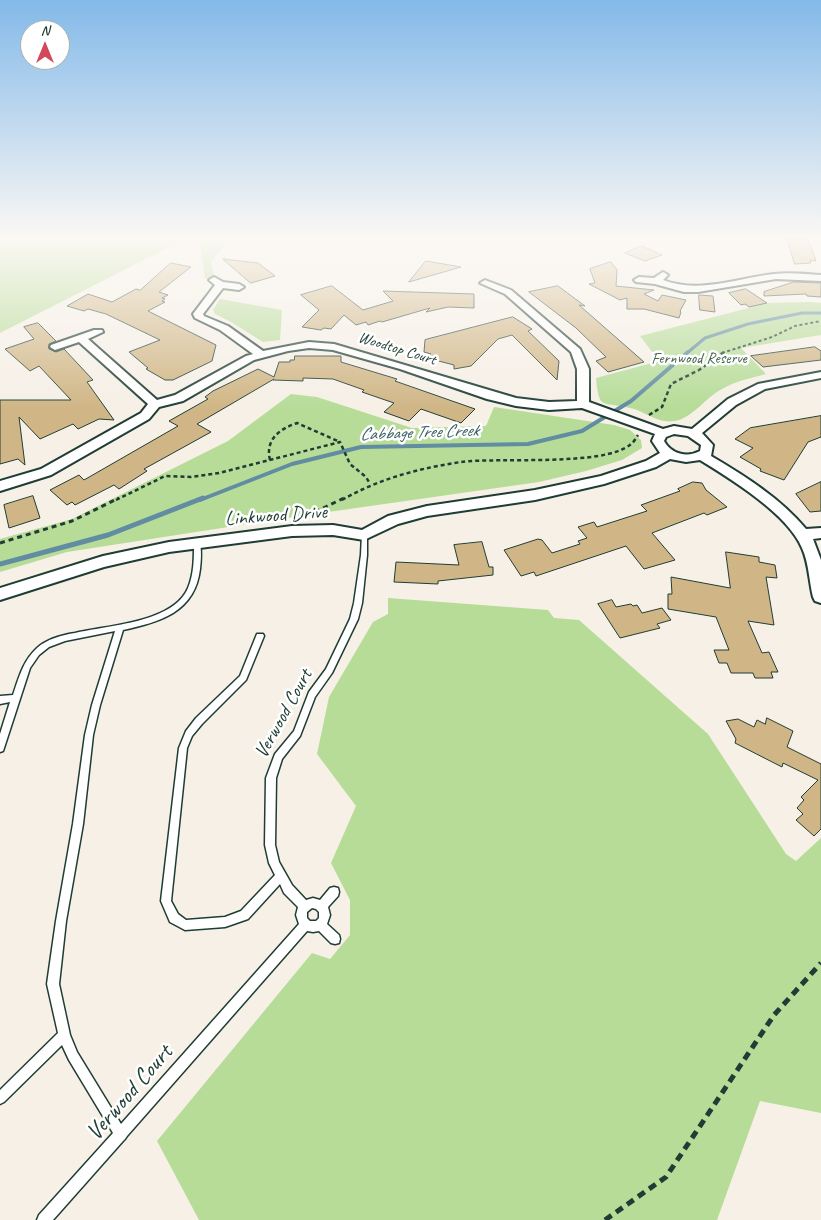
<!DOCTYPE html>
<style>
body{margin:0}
#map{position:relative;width:821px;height:1220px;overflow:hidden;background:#f6f0e7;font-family:Caveat,sans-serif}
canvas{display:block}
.north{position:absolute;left:20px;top:20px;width:50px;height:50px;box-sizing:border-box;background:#fff;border:1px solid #a5b1ae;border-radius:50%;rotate:0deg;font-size:14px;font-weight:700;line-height:20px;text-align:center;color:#1f3d34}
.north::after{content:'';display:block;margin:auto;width:18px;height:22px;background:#d1495b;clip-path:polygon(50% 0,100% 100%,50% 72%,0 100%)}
</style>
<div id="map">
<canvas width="821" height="1220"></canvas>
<div class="north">N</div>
</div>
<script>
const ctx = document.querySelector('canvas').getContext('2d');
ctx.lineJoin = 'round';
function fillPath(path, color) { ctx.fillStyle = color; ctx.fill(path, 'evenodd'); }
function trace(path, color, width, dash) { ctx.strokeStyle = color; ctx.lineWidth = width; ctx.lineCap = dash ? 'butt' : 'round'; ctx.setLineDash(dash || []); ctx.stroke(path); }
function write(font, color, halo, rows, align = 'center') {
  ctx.font = font + ' Caveat,sans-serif'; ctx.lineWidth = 5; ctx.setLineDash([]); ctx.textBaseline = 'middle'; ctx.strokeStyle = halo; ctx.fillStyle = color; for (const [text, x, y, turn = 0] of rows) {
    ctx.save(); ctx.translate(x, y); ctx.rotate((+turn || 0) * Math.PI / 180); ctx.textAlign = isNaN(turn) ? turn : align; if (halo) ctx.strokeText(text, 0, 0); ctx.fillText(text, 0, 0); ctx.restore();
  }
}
fillPath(new Path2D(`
 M0,238H187L0,333Z
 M199,238H230L211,262L214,277L205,279Z
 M220,299L282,310L280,340L263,342L231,322L215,314L213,310Z
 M809,302L821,303V335L741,348L766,374C751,378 736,381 722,389C706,397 692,419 674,421C658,424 645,411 630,408C602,401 599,411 596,378L659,361L640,336L768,303Z
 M291,394L317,397L412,428L486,426L494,407L614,425L630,430L641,440L642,448L622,460L586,471L539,482L293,517L67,552L0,572V539L72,519L228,441Z
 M388,598L548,610L554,618L579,620L708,734L786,854L796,861L821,838V1113L760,1101L717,1220H199L157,1141L312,953L330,959L350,935V900L331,863L356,806L317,754L329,697L373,622L388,614Z`), '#b6dc98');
trace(new Path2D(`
 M687,353L705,338L748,324L802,313H821`), '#618ca1', 3);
trace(new Path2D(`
 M200,500L292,464L361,447L528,444L582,431L631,401L688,352`), '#618ca1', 4);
trace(new Path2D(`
 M0,564L108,535L203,498`), '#618ca1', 5);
const building = new Path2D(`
 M787,238L808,239L816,261L810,260L811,263L795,264Z
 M642,246L662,255L645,261L625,253Z
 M223,259L258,263L275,276L251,283Z
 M426,261L461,267L409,282Z
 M611,262L617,270L616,286L654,290L644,294L658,301L662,295L686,300L680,311L681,312L679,318L644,309H627V298L620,300L589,284L595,283L590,269Z
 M171,263L191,267L159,292L168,295L162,298L165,299L162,301L165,302L148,311L216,345L212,361L173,380H165L146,369L148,368L129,352L160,340L106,314L88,309L84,311L67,306L88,294L112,302L136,289L140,290Z
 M794,282L821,283V297L807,296L806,294L764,296V292Z
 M332,286L363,310L393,301L383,291L474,294V308L448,307L426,312L430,308L382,322L380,321L368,325L366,322L356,325L344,315L331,329L324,328L321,330L302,327L319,310L301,295Z
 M558,286L585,306L579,305L644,362L608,372L596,361L606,357L576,328L529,292Z
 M746,289L767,303L749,307L745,304L741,305L729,293Z
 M699,295L713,296L715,312L700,310Z
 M513,317L532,329L528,331L559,361L557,380L512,335L498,339L471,366L454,369V365L427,358L431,354L424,352L425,340Z
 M38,323L56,341L49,344V349L56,352L64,349L93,380L87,382L114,420L99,419L78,429L73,424L40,439L19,417L25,465L18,459L0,464V400H71L39,366L30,371L5,349L34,339L24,327Z
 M815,347L821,351V360L763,367L751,356Z
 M295,356H341V362L397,379L395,381L475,409L461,423L421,409L409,421L384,412L394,403L362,392L364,390L333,379L303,378V381L273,380L274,379L197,424L211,432L144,469L147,471L119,489L114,485L75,505L72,502L67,505L50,490L79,475L84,480L178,426L169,421L208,399L205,397L213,391L258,369L274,377L279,362H290V360H294Z
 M821,416V437L808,442L784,480L760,471L761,469L740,457L753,448L735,439L750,428Z
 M693,482L702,483L706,490L727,507L707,515L704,513L652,533L675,560L644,569L626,546L536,576L534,572L521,576L504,550L538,539L542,540L552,553L580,544L578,541L587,538L578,527L594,522L597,527L647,511L641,505L680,491L678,489Z
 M821,482V511L810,512L796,494Z
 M33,496L40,518L9,528L4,505Z
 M482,542L489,567H493V575L438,581V584L394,582L396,562L459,565L454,545Z
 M726,552L759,557V562L775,565L777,578L766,577L774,625L748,621L762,653L769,652L778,672H771L773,678H755L753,673H731L727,663H719L714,650H729L716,617L668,609V594H672L671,577L730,588Z
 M612,600L616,607L631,604L633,606L637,605L642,613L662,608L671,620L657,624L660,628L620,638L598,604Z
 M767,718L793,731L787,747L821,764V829L814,836L796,820L803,814L797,808L804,800L801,797L818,780L783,763L782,767L735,743L736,739L726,721L738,719L754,727L757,720L765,724Z`);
fillPath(building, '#d0b686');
trace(building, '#1f3d34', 1);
const service = new Path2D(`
 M362,533H364L367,535V555L362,603L358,619L332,673L315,697L300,736L282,759L276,778L275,845L279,862L292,885L306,900L313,898L320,900L330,888L334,887L338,888L339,892L338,896L328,907L330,915L327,924L339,935L340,939L339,943L335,944L331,943L319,931L313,932L307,931L127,1136L125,1139L123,1141L53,1220H37L39,1215L113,1133L69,1060L62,1045L4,1102L0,1104V1090L58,1033L47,984L56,921L73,824L85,735L92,705L115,631L65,641L49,647L39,655L30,668L4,748L3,751L0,752V734L10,702L0,704V696L13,695C19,677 23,661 37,648C47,639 62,635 75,633C108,625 173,623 188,588C194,574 194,558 194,543L195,541H199C202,549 201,560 200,569C195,612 160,622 123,630L100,705L93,735L83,824L66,921L59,984L70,1035L77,1052L121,1124L299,924L296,915L298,907L284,893L280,884L248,919L225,927L185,930L170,922L161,901L179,748L186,731L196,718L240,676L257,634H263L264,636L246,680L202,724L192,736L187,748L171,901L178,914L186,920L225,917L241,911L275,875L269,863L265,845L266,778L275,754L294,731L309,692L326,669L350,619L354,603L361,555ZM312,908L316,909L319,912V918L316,921H310L307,918V912Z`);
const minor = new Path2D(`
 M663,272L668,275L663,280C699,294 737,278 774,274C790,272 805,274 821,275V281L776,279L698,292H684L655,284L636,282L634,280L639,277L654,278Z
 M214,277L223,282L239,284L244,287L239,290L223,288L203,314L204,316L228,326L263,351L309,342L334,344L516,398L549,402L577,401V369L571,352L505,294L480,283L485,280L511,290L580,349L589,369V402L663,429L674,426L692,429L728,399L758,384L821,372V378L765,389L736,405L702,433L713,445L711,456C745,476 780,498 806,529L821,528V538L813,539L821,560V603L815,601L813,597C809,581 809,563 802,548C788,514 731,479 700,460L686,462L670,459L656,467L604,484L535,500L427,516L398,524L364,540L333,535L292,536L169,552L104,567L0,600V588L103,556L169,542L292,526L333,525L362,530L388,516L427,506L535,490L601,476L646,461L660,453L652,441L655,434L582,408L549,410L516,406L487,399L400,369L333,350L309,348L288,351L254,360L183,401L159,407L149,419L51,475L0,491V481L41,469L141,413L148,404L79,342L55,350L50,347L51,345L94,330H102L103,332L88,339L157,400L175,395L246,356L253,354L220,330L195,318L193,314L215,285L209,280ZM674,434L688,436L701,445L700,451C687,458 671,454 664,441L666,437Z`);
trace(service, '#1f3d34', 3);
trace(minor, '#1f3d34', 4);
trace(new Path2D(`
 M722,353L772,337L795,326L821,321`), '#1f3d34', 2, [3, 2.5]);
trace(new Path2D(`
 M649,415L662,407L671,384L699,370L724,352
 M270,460C265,440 279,429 297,423L340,442
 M116,500L165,476L191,477L219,473L340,442L350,464L366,477L370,484
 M342,500C378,479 420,468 461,462C499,457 605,467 631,444C634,442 636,438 638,435`), '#1f3d34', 2.5, [4, 3]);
trace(new Path2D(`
 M307,516L344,498
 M0,543L72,521L119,498`), '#1f3d34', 3, [5, 4]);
trace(new Path2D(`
 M605,1220L666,1177L774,1015L821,963`), '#1f3d34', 5, [8, 5.5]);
fillPath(service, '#fff');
fillPath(minor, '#fff');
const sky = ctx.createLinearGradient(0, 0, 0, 409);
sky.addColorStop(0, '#83b9e9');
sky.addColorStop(0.58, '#fbf8f4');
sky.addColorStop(1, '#fbf8f400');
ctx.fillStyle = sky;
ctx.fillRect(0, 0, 821, 409);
write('16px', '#1f3d34', '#fff', [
 ["Woodtop Court",397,349,17]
]);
write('16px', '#45654d', '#fff', [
 ["Fernwood Reserve",699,359]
]);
write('italic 18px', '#3a5e62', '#fff', [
 ["Cabbage Tree Creek",419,433,-2]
]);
write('20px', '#1f3d34', '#fff', [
 ["Linkwood Drive",276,516,-4],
 ["Verwood Court",284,714,-61]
]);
write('24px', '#1f3d34', '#fff', [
 ["Verwood Court",130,1093,-49]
]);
</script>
